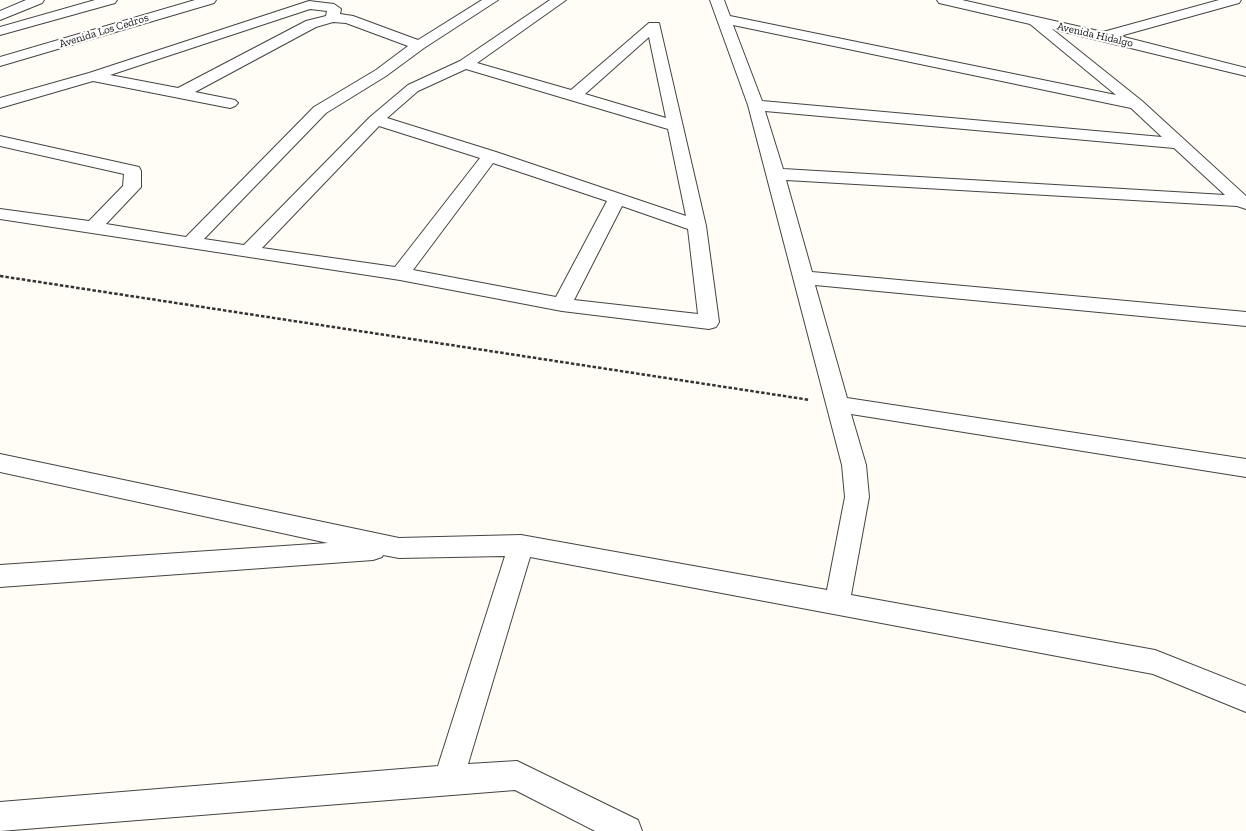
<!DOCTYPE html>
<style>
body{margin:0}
canvas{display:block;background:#fffdf5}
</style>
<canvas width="1246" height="831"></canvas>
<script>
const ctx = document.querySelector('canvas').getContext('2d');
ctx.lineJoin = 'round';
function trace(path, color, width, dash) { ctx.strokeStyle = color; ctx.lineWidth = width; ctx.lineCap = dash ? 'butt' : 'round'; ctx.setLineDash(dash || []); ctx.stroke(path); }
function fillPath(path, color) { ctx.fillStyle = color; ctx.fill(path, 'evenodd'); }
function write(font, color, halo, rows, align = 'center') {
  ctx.font = font + ' "Zilla Slab",serif'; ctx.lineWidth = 4; ctx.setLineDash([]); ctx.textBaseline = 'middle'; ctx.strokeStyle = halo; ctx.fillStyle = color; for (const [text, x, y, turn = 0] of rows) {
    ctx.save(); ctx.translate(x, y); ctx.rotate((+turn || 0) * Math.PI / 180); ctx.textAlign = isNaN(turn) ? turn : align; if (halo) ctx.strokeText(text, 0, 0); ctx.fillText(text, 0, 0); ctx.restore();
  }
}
const minor = new Path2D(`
 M26,0H44L42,3L0,20V11Z
 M95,0H117L115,3L0,35V27Z
 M195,0H216L214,3L0,66V57Z
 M482,0H498L424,48L386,76L326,113L204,239L244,245L370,117L408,85L460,61L550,0H566L477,63L571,90L649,23H659L706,226L719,322L716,327L709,329L562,311L400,280L0,219V209L89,221L123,186L124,174L0,146V136L139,167L141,171V187L106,224L186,237L314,107L376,70L408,46L346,23L333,22L316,27L195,92L235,100L238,103L235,106L230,108L93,81L0,108V98L89,73L309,1L334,4L341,9L340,14L353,16L418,40ZM310,9L327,11L326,16L306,21L178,88L110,75ZM649,37L666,118L585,94ZM466,69L668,129L686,216L496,152L387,118L418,91ZM379,126L480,158L395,267L262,248ZM493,163L607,201L556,297L413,270ZM622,206L688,229L698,314L574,300Z
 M710,0H724L730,16L1116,95L1030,24L939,3L937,0H962L1103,32L1219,0H1241L1239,3L1120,36L1246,68V76L1052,29L1142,101L1246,196V209L1237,206L786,180L812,272L1246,312V326L815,285L847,398L1246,459V477L851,414L866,465L869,497L851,595L1155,650L1246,686V712L1153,674L530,557L468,764L517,761L638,820L642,831H595L515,790L0,831V802L438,766L505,556L399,558L383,555L382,557L373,560L0,587V565L328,543L0,472V454L399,538L521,535L827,590L845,497L842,465L748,105ZM733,25L1131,108L1162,137L762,101ZM765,111L1174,148L1225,195L783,169Z`);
trace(minor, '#444', 2);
trace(new Path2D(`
 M0,276L810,400`), '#333', 2.5, [3.5, 2]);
fillPath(minor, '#fff');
write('11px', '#111', '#fff', [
 ["Avenida Los Cedros",104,31,-17],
 ["Avenida Hidalgo",1095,35,13]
]);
</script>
